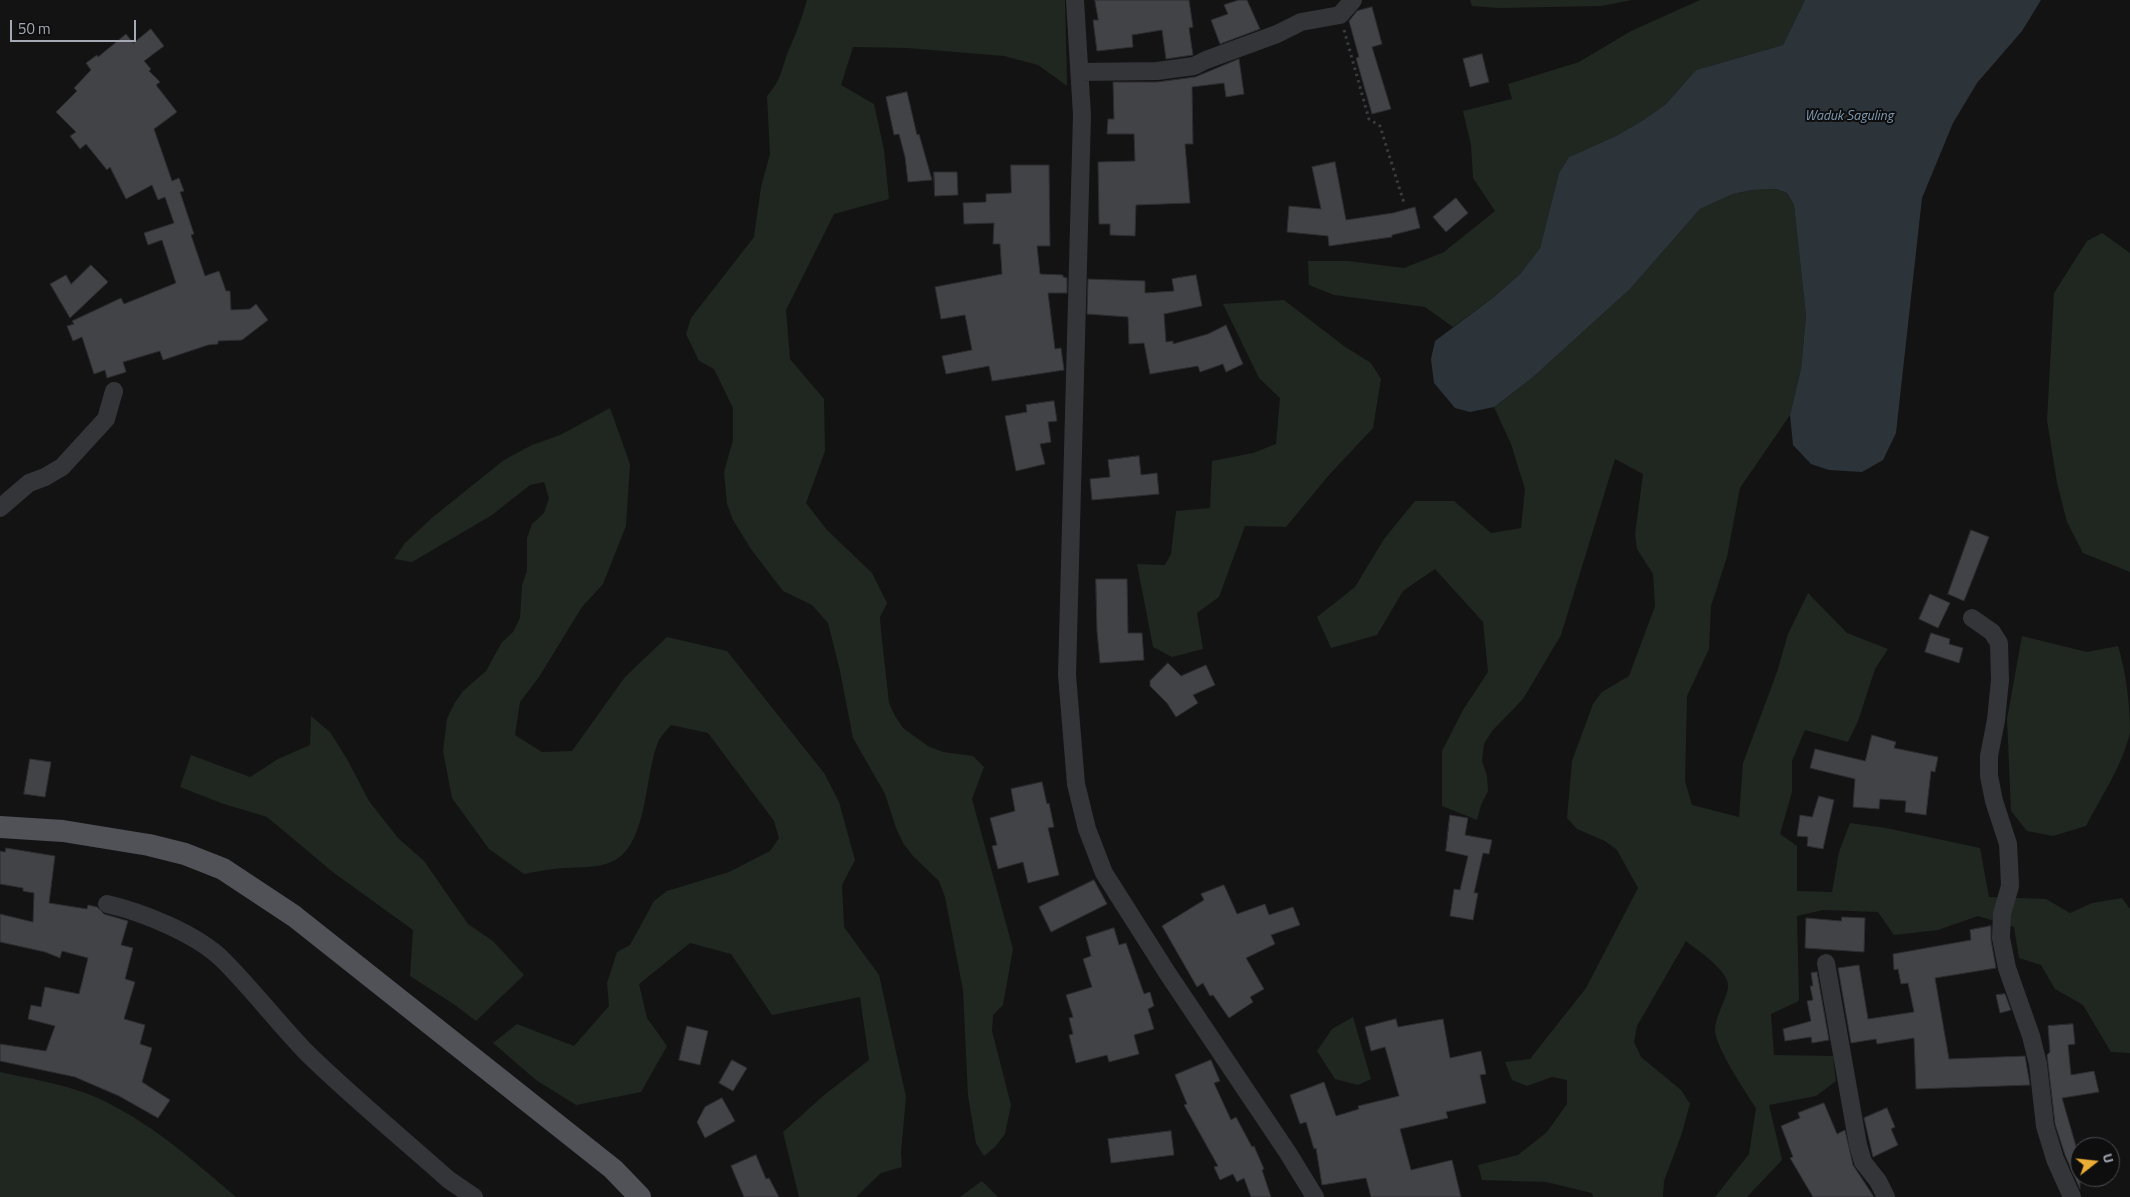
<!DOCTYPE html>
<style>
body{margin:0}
#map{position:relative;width:2130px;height:1197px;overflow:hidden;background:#131314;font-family:"Titillium Web",sans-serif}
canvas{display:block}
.north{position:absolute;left:2070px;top:1137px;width:50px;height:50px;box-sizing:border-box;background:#0e0e0f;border:1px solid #4a4c51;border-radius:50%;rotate:74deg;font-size:14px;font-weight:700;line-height:20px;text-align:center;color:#a5a9b4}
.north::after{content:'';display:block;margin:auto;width:18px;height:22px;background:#ebad34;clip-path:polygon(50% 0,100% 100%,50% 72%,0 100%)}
.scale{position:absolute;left:10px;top:20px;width:126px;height:22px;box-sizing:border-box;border:2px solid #a5a9b4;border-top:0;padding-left:6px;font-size:15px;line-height:18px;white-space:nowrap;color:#a5a9b4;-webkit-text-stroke:4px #0e0e0f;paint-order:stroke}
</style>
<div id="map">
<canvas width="2130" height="1197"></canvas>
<div class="north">U</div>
<div class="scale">50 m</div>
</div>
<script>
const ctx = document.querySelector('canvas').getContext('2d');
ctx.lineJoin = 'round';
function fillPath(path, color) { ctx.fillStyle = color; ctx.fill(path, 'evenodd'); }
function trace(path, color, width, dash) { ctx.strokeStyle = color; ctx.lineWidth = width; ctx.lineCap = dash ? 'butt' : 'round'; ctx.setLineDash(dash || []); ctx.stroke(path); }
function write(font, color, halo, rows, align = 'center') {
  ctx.font = font + ' "Titillium Web",sans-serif'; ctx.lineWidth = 4; ctx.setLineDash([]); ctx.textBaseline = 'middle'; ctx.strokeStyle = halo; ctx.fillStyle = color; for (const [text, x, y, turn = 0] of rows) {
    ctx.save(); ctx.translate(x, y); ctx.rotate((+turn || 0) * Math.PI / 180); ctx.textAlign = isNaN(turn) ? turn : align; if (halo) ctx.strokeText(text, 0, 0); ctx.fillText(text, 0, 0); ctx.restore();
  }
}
fillPath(new Path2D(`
 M807,0H1065L1067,86L1038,65L1004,56L907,48L853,47L841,85L874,104L884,150L889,199L834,214L786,310L790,359L824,399L825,451L806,503L827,530L872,573L887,603L880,617L881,631L889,703L895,716L903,728L928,746L943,752L973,756L984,767L972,799L1013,949L1003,1005L993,1015L992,1031L1011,1105L1005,1134L995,1147L984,1156L976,1143L968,1096L963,990L945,897L939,881L913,856L903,843L896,828L885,794L853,738L840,671L828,623L812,605L783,591L751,549L733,520L727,504L724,472L733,440V408L714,369L699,361L686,334L691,318L754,237L761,187L770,154L767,96C783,78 781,68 790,47C797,32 802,17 807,0Z
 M1470,0H1632L1601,6L1498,8L1472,6Z
 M1700,0H1805L1783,45L1696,70L1666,104L1645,119L1618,135L1569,157L1559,173L1540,248L1520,274L1494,297L1453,327L1425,307L1334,295L1309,285L1308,261H1348L1404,268L1444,252L1495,211L1473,178L1471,145L1463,111L1512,99L1508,84L1579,62L1631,31Z
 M1776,189L1787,193L1794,205L1806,316L1801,369L1790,415L1740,488L1727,557L1711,606L1709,649L1687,696L1685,781L1692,805L1739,817L1743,763L1777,672L1788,634L1808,593L1847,633L1888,649L1875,669L1858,721L1848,742L1805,730L1792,761V792L1780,834L1797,846V891L1832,892L1839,852L1850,823L1886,828L1980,848L1989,897L2046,899L2070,913L2092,903L2122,898L2130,909V1053L2111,1052L2083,1005L2055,989L2041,965L2019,958L2014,927L1978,916L1938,930L1894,935L1878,912L1823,910L1797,916L1799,1001L1771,1014L1774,1055L1833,1056L1836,1081L1816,1096L1769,1105L1782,1160L1747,1197H1715L1749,1154L1756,1108C1746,1093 1714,1045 1715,1029C1716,1015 1726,1000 1728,988C1731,972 1698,951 1686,941L1637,1026L1634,1042L1641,1057L1681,1090L1690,1104L1681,1136L1664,1181L1663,1197H1593L1592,1193L1546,1182L1482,1180L1478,1165L1518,1155L1547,1132L1567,1104V1080L1552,1077L1527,1086L1512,1080L1505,1062L1530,1059L1586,988L1638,888L1617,850L1605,841L1577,829L1567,818L1572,761L1593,704L1602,692L1629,676L1655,606L1653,574L1637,549L1635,534L1643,474L1615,459L1561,635L1523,699L1492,731L1484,744L1482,761L1487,776L1488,791L1481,805L1477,820L1442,806V751L1463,710L1488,672L1483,622L1435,569L1403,591L1377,635L1331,648L1317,617L1355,587L1384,539L1415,501H1454L1491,533L1521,528L1525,489L1511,444L1494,407L1532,378L1630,289L1700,209L1733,194L1752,190Z
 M2102,233L2130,253V572L2083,553L2067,522L2057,483L2047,420L2054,293L2087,241Z
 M1284,300L1344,346L1371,363L1381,379L1373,428L1329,475L1286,527L1245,526L1219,597L1197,613L1203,649L1172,657L1153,647L1137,564L1165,565L1171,554L1176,511L1210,508L1212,461L1253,453L1276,444L1280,398L1259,378L1223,304Z
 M610,408L630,464L626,526L603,584L582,607L539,677L520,702L515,735L542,752L572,751L625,677L667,637L727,651L824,773L839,802L855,860L842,885L844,927L879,975L906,1097L901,1152L902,1167L881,1173L856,1197H799L783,1132L823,1096L869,1060L860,997L772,1015L731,954L690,943L639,984L647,1018L667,1046L641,1092L576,1105L536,1080L493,1043L517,1024L574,1046L609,1006L607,983L617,952L630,945L654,901L667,891L729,872L770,851L779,838L774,821L708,733L671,725C667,730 662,735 659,740C645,770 648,843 615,860C597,870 574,866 554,869C544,870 534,872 524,874L489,849L452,798L443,751L447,719L454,704L463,691L486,671L502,642L513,632L520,618L522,585L527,571V538L532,524L544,513L549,498L544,482L530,485L492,515L412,562L394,559L405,543L433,517L504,460L532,445L560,435Z
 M2022,636L2087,652L2118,646C2126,671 2130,706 2130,732C2123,765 2101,797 2086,826L2053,836L2027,831L2011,811L2007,719Z
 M311,716L330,732L347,759L369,801L398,838L424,861L468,924L493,941L524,975L476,1021L455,1005L410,976L413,930L334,873L267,817L221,803L180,787L191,755L250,777L278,759L310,745Z
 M1353,1017L1371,1079L1358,1085L1335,1079L1317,1051L1332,1029Z
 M0,1072C36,1080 77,1086 110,1104C157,1128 196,1163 236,1197H0Z
 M982,1181L998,1197H960Z`), '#1f2720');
fillPath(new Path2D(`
 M1805,0H2041L2022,31L1977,83L1953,123L1922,198L1896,433L1883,460L1862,472L1829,470L1811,464L1793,445L1790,415L1801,369L1806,316L1794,205L1787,193L1776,189L1752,190L1733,194L1700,209L1630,289L1532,378L1494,407L1470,412L1455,408L1434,383L1431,359L1435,341L1494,297L1520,274L1540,248L1559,173L1569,157L1618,135L1645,119L1666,104L1696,70L1783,45Z`), '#2c3339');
const building = new Path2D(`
 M1095,0H1189L1193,27L1189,28L1193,55L1166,59L1162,30L1132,35L1133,47L1097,51L1093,20H1098Z
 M1239,0H1247L1260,29L1220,44L1211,20L1228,14L1224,5Z
 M1372,7L1382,44L1372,47L1391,109L1372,114L1356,58L1359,57L1349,21L1357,11Z
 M151,29L164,46L144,61L151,69L149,71L160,82L156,85L177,112L154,129L172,181L179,178L184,191L180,192L194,234L191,235L205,276L219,271L226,291H230L231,310L250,309L256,304L268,320L242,340L218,341V344L208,345L163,360L160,351L123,362L126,372L107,378L105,370L94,374L82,337L73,341L67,326L74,324L72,321L121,298L124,304L176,283L162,240L148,245L144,233L174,223L165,197L158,200L152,185L126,199L110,167L107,170L86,144L80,149L70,136L76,132L56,112L77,91L74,88L91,70L86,63L97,55L98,57L126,34L133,43Z
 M1482,54L1489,82L1470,87L1463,59Z
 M1239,59L1244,94L1226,97L1224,83L1192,87L1193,144H1185L1190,203L1136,205L1135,236L1110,235V224H1099L1098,162L1135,161L1134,134H1107L1108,119H1114L1113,82H1157L1195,77Z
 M907,92L917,135L919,134L932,180L908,182L905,157L899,134L894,135L886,97Z
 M1335,162L1346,220L1393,213L1415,207L1420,228L1392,235V237L1329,246L1328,236L1287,232L1289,206L1321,209L1312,167Z
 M1011,165H1049L1050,246H1037L1040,274L1063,275V277L1067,278V293H1048L1055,349L1061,348L1064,370L992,381L989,366L946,374L942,356L972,350L965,315L941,319L935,287L1002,274L1000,244H993L994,223L964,224L963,203L986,202V194L1011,193Z
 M934,172H957L958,195L935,196Z
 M1456,198L1468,213L1446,232L1433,217Z
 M91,265L108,282L70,318L50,284L66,275L71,284Z
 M1196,275L1202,306L1164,314L1166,342L1173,341V344L1208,334L1226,325L1243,364L1226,372L1223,364L1200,372L1198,366L1150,374L1144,343L1129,344L1128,317L1087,314L1088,279L1145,281V293L1174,291L1172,279Z
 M1054,401L1057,421L1048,422L1051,442L1040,444L1045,464L1016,471L1005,416L1027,412L1026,405Z
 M1139,456L1141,475L1157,473L1159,494L1092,500L1090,479L1110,477L1108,460Z
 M1971,530L1989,537L1964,601L1948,594Z
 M1096,579H1127L1128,633H1142L1144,660L1100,663L1097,631Z
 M1930,594L1950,603L1938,628L1919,619Z
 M1931,633L1950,639L1949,644L1963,648L1959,663L1925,652Z
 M1168,663L1181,676L1206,665L1215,685L1193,695L1198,703L1176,717L1167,703L1150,686V681Z
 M1872,735L1896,742L1894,748L1938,757L1935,772L1931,771L1926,815L1905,812L1906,801L1880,799L1879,809L1853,807L1855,779L1810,768L1815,749L1865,761Z
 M30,759L51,762L45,797L24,794Z
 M1042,782L1047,804L1049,803L1054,827L1048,828L1059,875L1028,883L1023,862L998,869L992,846L997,845L990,818L1015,811L1011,789Z
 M1819,796L1834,800L1823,849L1807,846L1808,837L1797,836L1800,815L1812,817Z
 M1450,815L1468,818L1465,835L1492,840L1489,854L1483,853L1474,893H1478L1473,920L1450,916L1454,889L1460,890L1468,856L1446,851Z
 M6,848L55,856L49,903L87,909L88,905L97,907L104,914L128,921L121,945L133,948L125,979L135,982L124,1019L145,1025L140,1044L152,1048L142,1082L170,1100L158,1118L119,1096L75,1077L0,1061V1044L46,1051L55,1026L28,1019L31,1005L41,1007L45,987L79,994L88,958L62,951L60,958L45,952L0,942V914L33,922L34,893L23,891V888L0,884V851L5,852Z
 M1094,880L1107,904L1051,932L1039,907Z
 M1224,885L1237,914L1265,904L1269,915L1293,907L1300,925L1271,935L1275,944L1246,958L1264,989L1250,997L1253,1002L1229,1018L1213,995L1210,996L1203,983L1197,987L1162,926L1204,900L1201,894Z
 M1842,917L1865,918L1864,952L1805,948L1806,918L1841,921Z
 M1991,926V940L1996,968L1935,978L1949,1059L2025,1056L2030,1085L1916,1089L1914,1038L1877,1044L1876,1039L1851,1043L1838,968L1859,965L1868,1019L1914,1012L1908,983L1901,984L1898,969L1894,970L1893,954L1971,940L1970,930Z
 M1114,928L1119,945L1126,943L1144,994L1150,992L1154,1006L1148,1009L1154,1029L1134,1035L1139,1054L1109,1062L1107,1055L1076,1063L1069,1035L1073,1034L1069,1018L1073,1017L1066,995L1092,987L1083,959L1091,956L1086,937Z
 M1817,972L1829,1040L1812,1043L1811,1037L1785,1041L1783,1029L1811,1021L1807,1001L1813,1000L1810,986H1813L1811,973Z
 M2005,994L2011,1010L2000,1013L1996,995Z
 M1396,1019L1398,1027L1443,1019L1450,1058L1481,1051L1486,1074L1480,1075L1486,1103L1446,1112L1448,1118L1400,1129L1411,1170L1452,1160L1461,1197H1371L1366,1178L1322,1185L1316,1148L1314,1149L1306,1122L1300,1124L1290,1095L1324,1082L1336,1116L1359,1109L1358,1106L1399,1096L1385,1047L1371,1051L1365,1027Z
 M2073,1024L2075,1044L2068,1045L2071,1075L2094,1071L2099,1092L2062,1098L2080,1160V1189L2065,1155L2055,1124L2047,1055L2050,1052L2048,1026Z
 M687,1026L708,1031L700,1065L679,1060Z
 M732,1060L747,1068L733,1091L719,1083Z
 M1211,1060L1220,1081L1214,1083L1231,1120L1236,1117L1252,1147L1254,1146L1264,1169L1262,1170L1271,1197H1251L1244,1178L1237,1182L1233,1174L1220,1180L1214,1167L1218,1166L1184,1105L1187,1104L1175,1075Z
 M722,1098L735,1121L705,1138L697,1122L705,1107Z
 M1824,1103L1837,1134L1845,1130L1853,1165L1874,1197H1813L1790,1158L1793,1157L1781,1126L1800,1118L1798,1113Z
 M1887,1108L1895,1127L1891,1129L1898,1145L1873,1157L1864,1118Z
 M1171,1131L1174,1155L1111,1163L1108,1139Z
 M756,1155L766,1179L769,1178L779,1197H744L731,1166Z`);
fillPath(building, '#424347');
trace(building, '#2d2d30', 1);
trace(new Path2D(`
 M1344,30L1369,119L1380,126L1404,203`), '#3a3c40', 3, [2.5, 4]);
trace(new Path2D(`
 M1075,0L1082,115L1067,675L1076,784L1087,829L1104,873L1168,974L1288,1153L1315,1197
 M1080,72L1157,71L1194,66L1206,60L1277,34L1301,22L1340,15L1353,0
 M0,508L29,483L45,477L62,467L106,419L114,391
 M1972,618L1992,632L1999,643L2000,680L1996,720L1989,756V776L1994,801L2008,844L2009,863L2010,886L2002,914L2001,938L2007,968L2031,1036L2038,1064L2045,1126L2055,1159L2072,1197
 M107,904C142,912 197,934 223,960C252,989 278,1023 307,1053C352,1097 402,1138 449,1180L474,1197
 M1826,963L1858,1145L1863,1162L1878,1181L1886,1197`), '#343539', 18);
trace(new Path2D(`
 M0,827L63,831L149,845L185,854L223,869L294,916L613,1169L640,1197`), '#505258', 22);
write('italic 14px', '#7c97af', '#0e0e0f', [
 ["Waduk Saguling",1849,117]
]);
</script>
